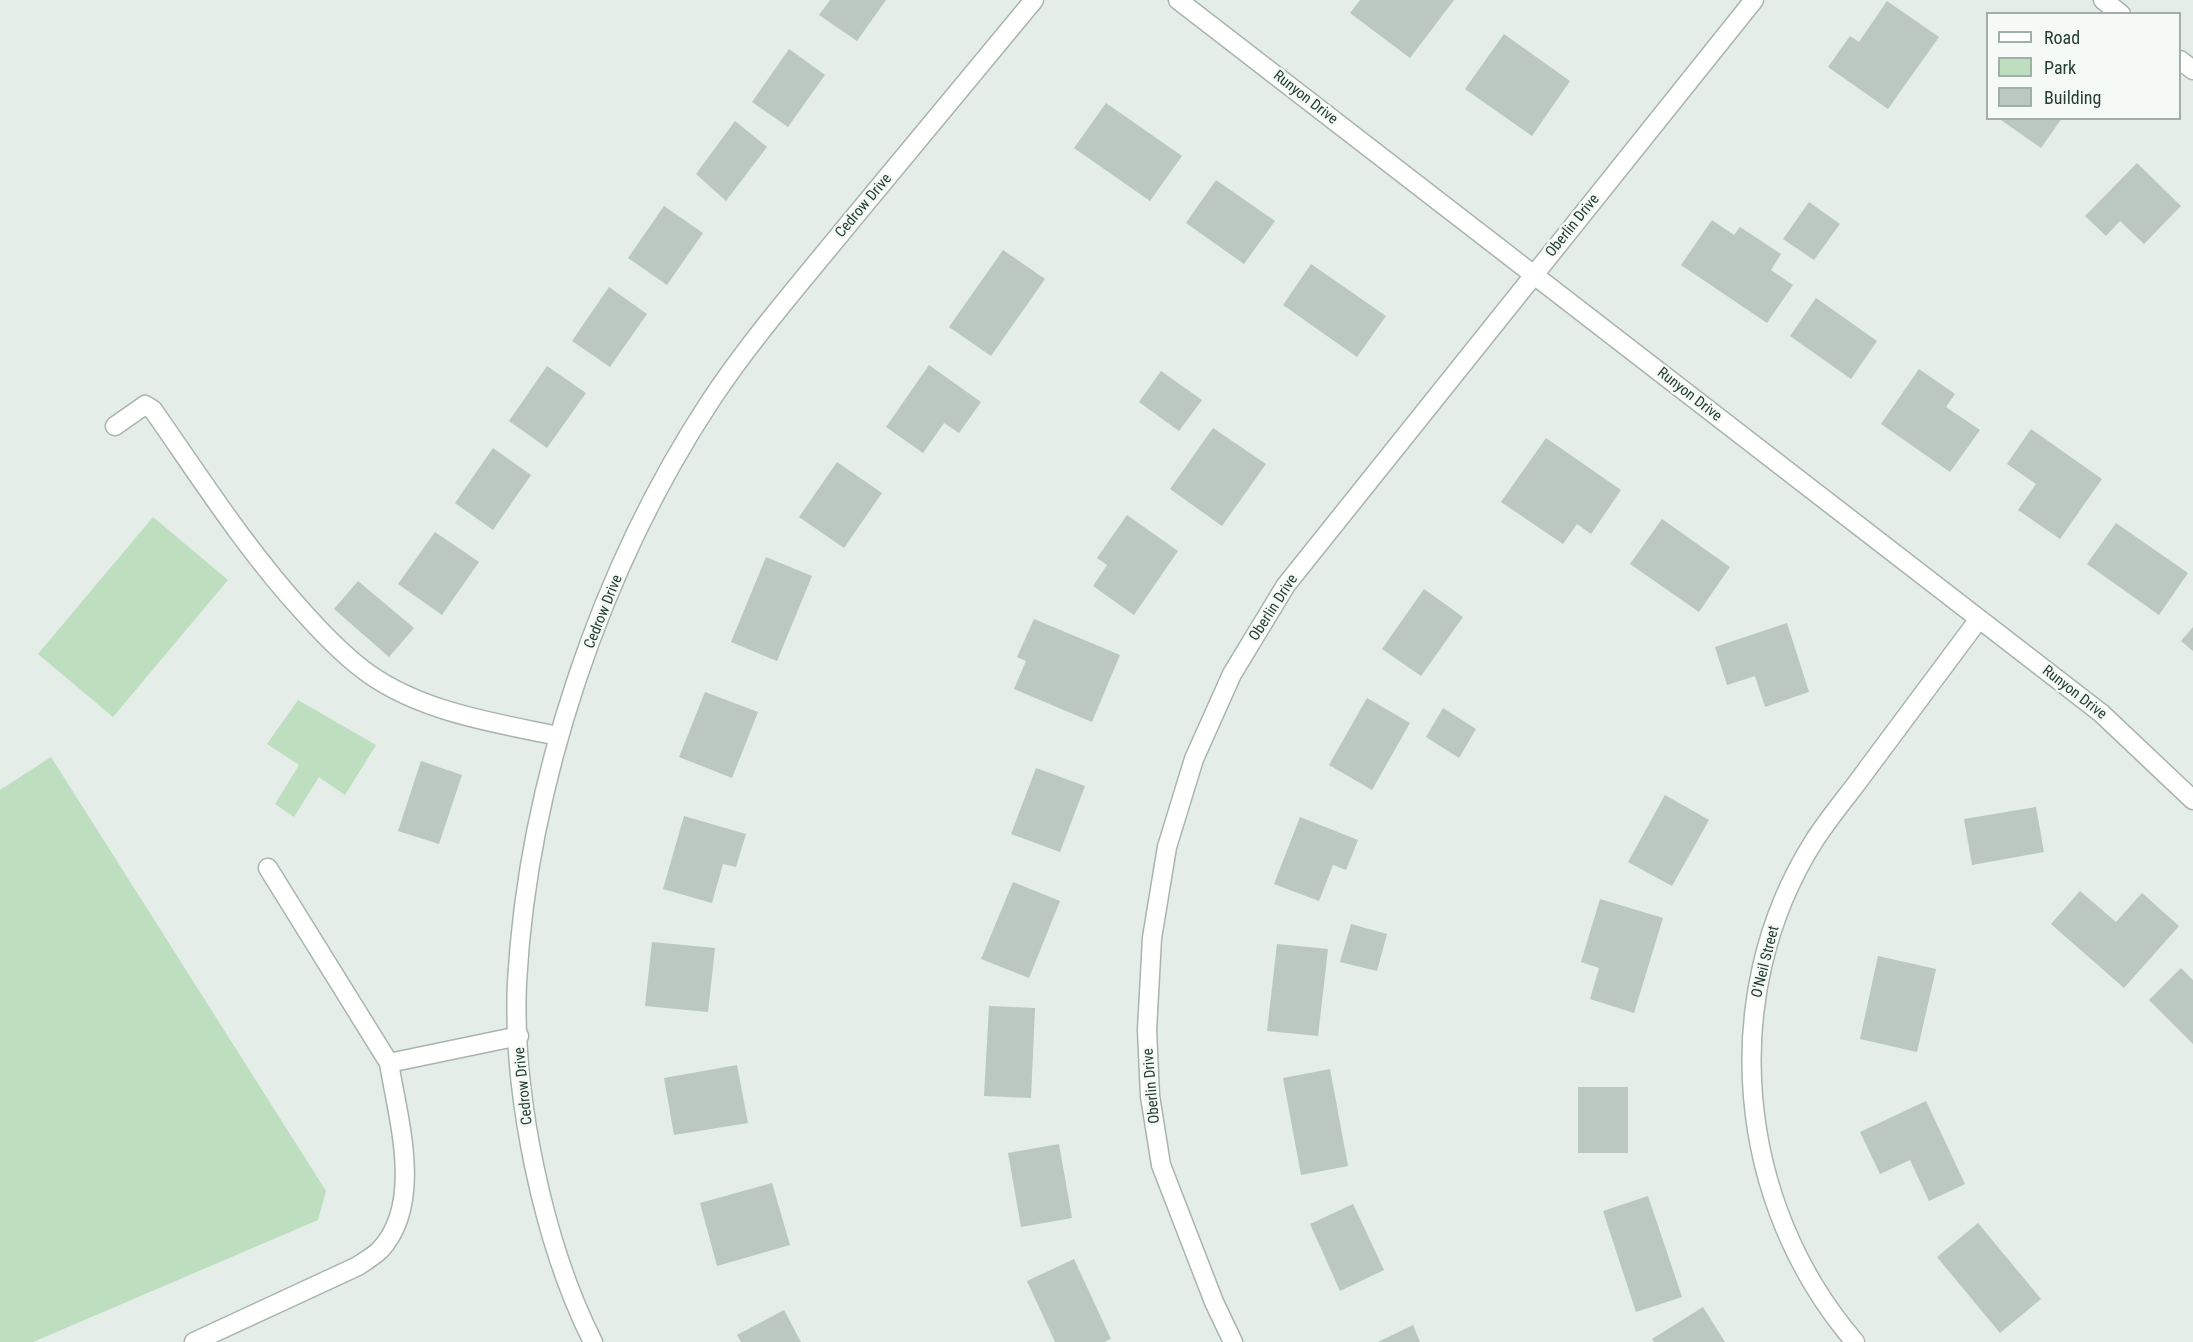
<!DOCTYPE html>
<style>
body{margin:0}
#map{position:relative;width:2193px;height:1342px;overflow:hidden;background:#e4ede8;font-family:"Roboto Condensed",sans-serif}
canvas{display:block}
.legend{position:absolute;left:1986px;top:12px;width:195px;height:108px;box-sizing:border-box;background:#f5faf6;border:2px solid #a1afa8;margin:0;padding:8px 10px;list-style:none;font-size:18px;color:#243f32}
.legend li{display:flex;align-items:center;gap:12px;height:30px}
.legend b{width:30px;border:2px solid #a1afa8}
</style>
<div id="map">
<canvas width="2193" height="1342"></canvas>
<ul class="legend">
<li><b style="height:8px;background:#fff"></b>Road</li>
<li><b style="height:16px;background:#bedec0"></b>Park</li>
<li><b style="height:16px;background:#bac8c0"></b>Building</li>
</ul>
</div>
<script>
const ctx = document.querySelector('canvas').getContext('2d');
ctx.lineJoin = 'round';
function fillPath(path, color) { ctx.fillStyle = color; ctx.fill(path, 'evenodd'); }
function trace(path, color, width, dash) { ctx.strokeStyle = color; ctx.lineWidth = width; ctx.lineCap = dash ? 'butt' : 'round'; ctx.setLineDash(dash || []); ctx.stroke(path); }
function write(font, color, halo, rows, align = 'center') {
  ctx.font = font + ' "Roboto Condensed",sans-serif'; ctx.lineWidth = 5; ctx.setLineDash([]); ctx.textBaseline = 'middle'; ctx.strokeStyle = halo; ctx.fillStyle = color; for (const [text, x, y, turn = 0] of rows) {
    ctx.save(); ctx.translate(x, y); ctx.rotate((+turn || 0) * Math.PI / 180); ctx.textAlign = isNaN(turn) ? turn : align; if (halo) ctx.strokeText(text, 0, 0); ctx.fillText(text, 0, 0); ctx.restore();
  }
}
fillPath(new Path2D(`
 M153,517L228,580L113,717L38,654Z
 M298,700L376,745L345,795L319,777L294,817L275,804L299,765L267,744Z
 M51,757L326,1191L318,1220L33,1342H0V790Z`), '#bedec0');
fillPath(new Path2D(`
 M830,0H886L857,41L819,15Z
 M1360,0H1454L1410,58L1350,13Z
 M1887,1L1939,37L1888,109L1828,67L1850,36L1859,42Z
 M1504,34L1570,81L1532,136L1465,89Z
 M789,49L825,75L788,127L752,102Z
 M1106,103L1182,156L1150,201L1074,148Z
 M1998,118H2062L2041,148Z
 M735,121L767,147L726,201L696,174Z
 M2137,163L2181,206L2144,244L2120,221L2106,236L2085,216Z
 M1216,180L1275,221L1244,264L1186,223Z
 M1809,202L1840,224L1814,260L1783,239Z
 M664,206L703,233L667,285L628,258Z
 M1712,220L1734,235L1740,227L1781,254L1771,270L1793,285L1767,323L1681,265Z
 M1003,250L1045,279L991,356L949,327Z
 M1311,264L1386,316L1357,357L1283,305Z
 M609,287L647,314L610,367L572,341Z
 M1816,298L1877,341L1851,379L1790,336Z
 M929,365L981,402L959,433L944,423L923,453L886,427Z
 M547,366L586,393L547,448L509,421Z
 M1919,369L1955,394L1946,407L1980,430L1950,472L1881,424Z
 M1161,371L1202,400L1179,431L1139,402Z
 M1213,428L1266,464L1222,526L1170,489Z
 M2031,429L2102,479L2060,539L2018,510L2036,484L2007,464Z
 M1546,438L1621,490L1591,534L1577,524L1563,544L1501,502Z
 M493,448L531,475L493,530L455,503Z
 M837,462L882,493L844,548L799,517Z
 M1127,515L1178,551L1134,615L1093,586L1107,565L1097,558Z
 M1662,519L1730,567L1699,612L1630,564Z
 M2116,523L2188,573L2159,615L2087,564Z
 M435,532L479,562L442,615L398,584Z
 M766,557L812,576L777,661L731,642Z
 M358,581L414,628L389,657L334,609Z
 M1424,589L1463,617L1421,676L1382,649Z
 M1034,619L1120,655L1092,722L1014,689L1026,661L1017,657Z
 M1787,623L1809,692L1765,707L1755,676L1727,685L1715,647Z
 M2193,627V651L2181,641Z
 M705,692L758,712L732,778L679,757Z
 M1367,698L1410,723L1372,790L1329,765Z
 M1443,708L1476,729L1459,758L1426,737Z
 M421,761L462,775L439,844L398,831Z
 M1036,768L1085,786L1060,852L1011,834Z
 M1665,795L1709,820L1672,886L1628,862Z
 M2036,807L2044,852L1972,865L1964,819Z
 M684,816L746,834L736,867L723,864L712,903L663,889Z
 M1300,817L1358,840L1346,870L1333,865L1319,901L1274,884Z
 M1013,882L1060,901L1029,978L981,959Z
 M2080,891L2116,922L2142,893L2179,926L2124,988L2051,924Z
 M1600,899L1663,918L1634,1013L1590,999L1599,968L1581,962Z
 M1351,924L1387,934L1377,971L1340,962Z
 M652,942L715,948L708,1012L645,1006Z
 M1277,944L1328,949L1318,1036L1267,1031Z
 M1878,956L1936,969L1917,1052L1860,1039Z
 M2181,968L2193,980V1044L2149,1000Z
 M989,1006L1035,1008L1031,1098L984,1096Z
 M737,1065L748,1123L674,1135L664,1078Z
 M1330,1069L1348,1166L1301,1175L1283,1078Z
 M1578,1087H1628V1153H1578Z
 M1926,1101L1965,1184L1929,1201L1910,1160L1880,1174L1860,1132Z
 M1059,1144L1072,1218L1021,1227L1008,1153Z
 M772,1183L790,1245L717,1266L700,1203Z
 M1648,1196L1682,1297L1636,1312L1603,1211Z
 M1353,1204L1384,1270L1340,1291L1310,1224Z
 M1978,1223L2041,1299L2000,1333L1937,1257Z
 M1074,1259L1111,1339L1104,1342H1055L1027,1281Z
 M1703,1307L1725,1342H1654L1652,1339Z
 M784,1310L801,1342H741L737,1335Z
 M1413,1325L1420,1342H1378Z`), '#bac8c0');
const service = new Path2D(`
 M115,426L145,405L153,410C202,480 247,551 306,615C325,636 345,657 369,674C423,712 495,723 558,736
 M268,868L389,1063L519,1036
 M194,1342L358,1266C365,1261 374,1256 380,1250C424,1203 398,1119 389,1063`);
const minor = new Path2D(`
 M1178,0L2101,713L2193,800
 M2103,0L2121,14
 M2180,60L2193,70
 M1233,1342L1214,1302L1161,1165L1150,1096L1147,1030L1152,938L1167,847L1194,759L1232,674L1286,585L1754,0
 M1855,1342C1736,1204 1716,996 1814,841C1830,816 1851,792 1868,768C1905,719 1942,669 1979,619`);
const tertiary = new Path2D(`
 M593,1342C543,1243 512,1094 517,982C528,783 601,567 711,400C753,337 803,280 851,221C912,148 973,74 1034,0`);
trace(service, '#a7b5ae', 21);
trace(minor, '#a7b5ae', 21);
trace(tertiary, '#a7b5ae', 21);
trace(service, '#fff', 18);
trace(minor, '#fff', 18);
trace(tertiary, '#fff', 18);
write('15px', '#243f32', '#f5faf6', [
 ["Runyon Drive",1305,98,38],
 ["Cedrow Drive",864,206,-50],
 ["Oberlin Drive",1573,226,-51],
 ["Runyon Drive",1689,395,38],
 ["Oberlin Drive",1274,608,-57],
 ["Cedrow Drive",604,612,-68],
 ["Runyon Drive",2074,693,38],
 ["O'Neil Street",1766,962,-76],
 ["Cedrow Drive",524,1086,-96],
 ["Oberlin Drive",1152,1086,-95]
]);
</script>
